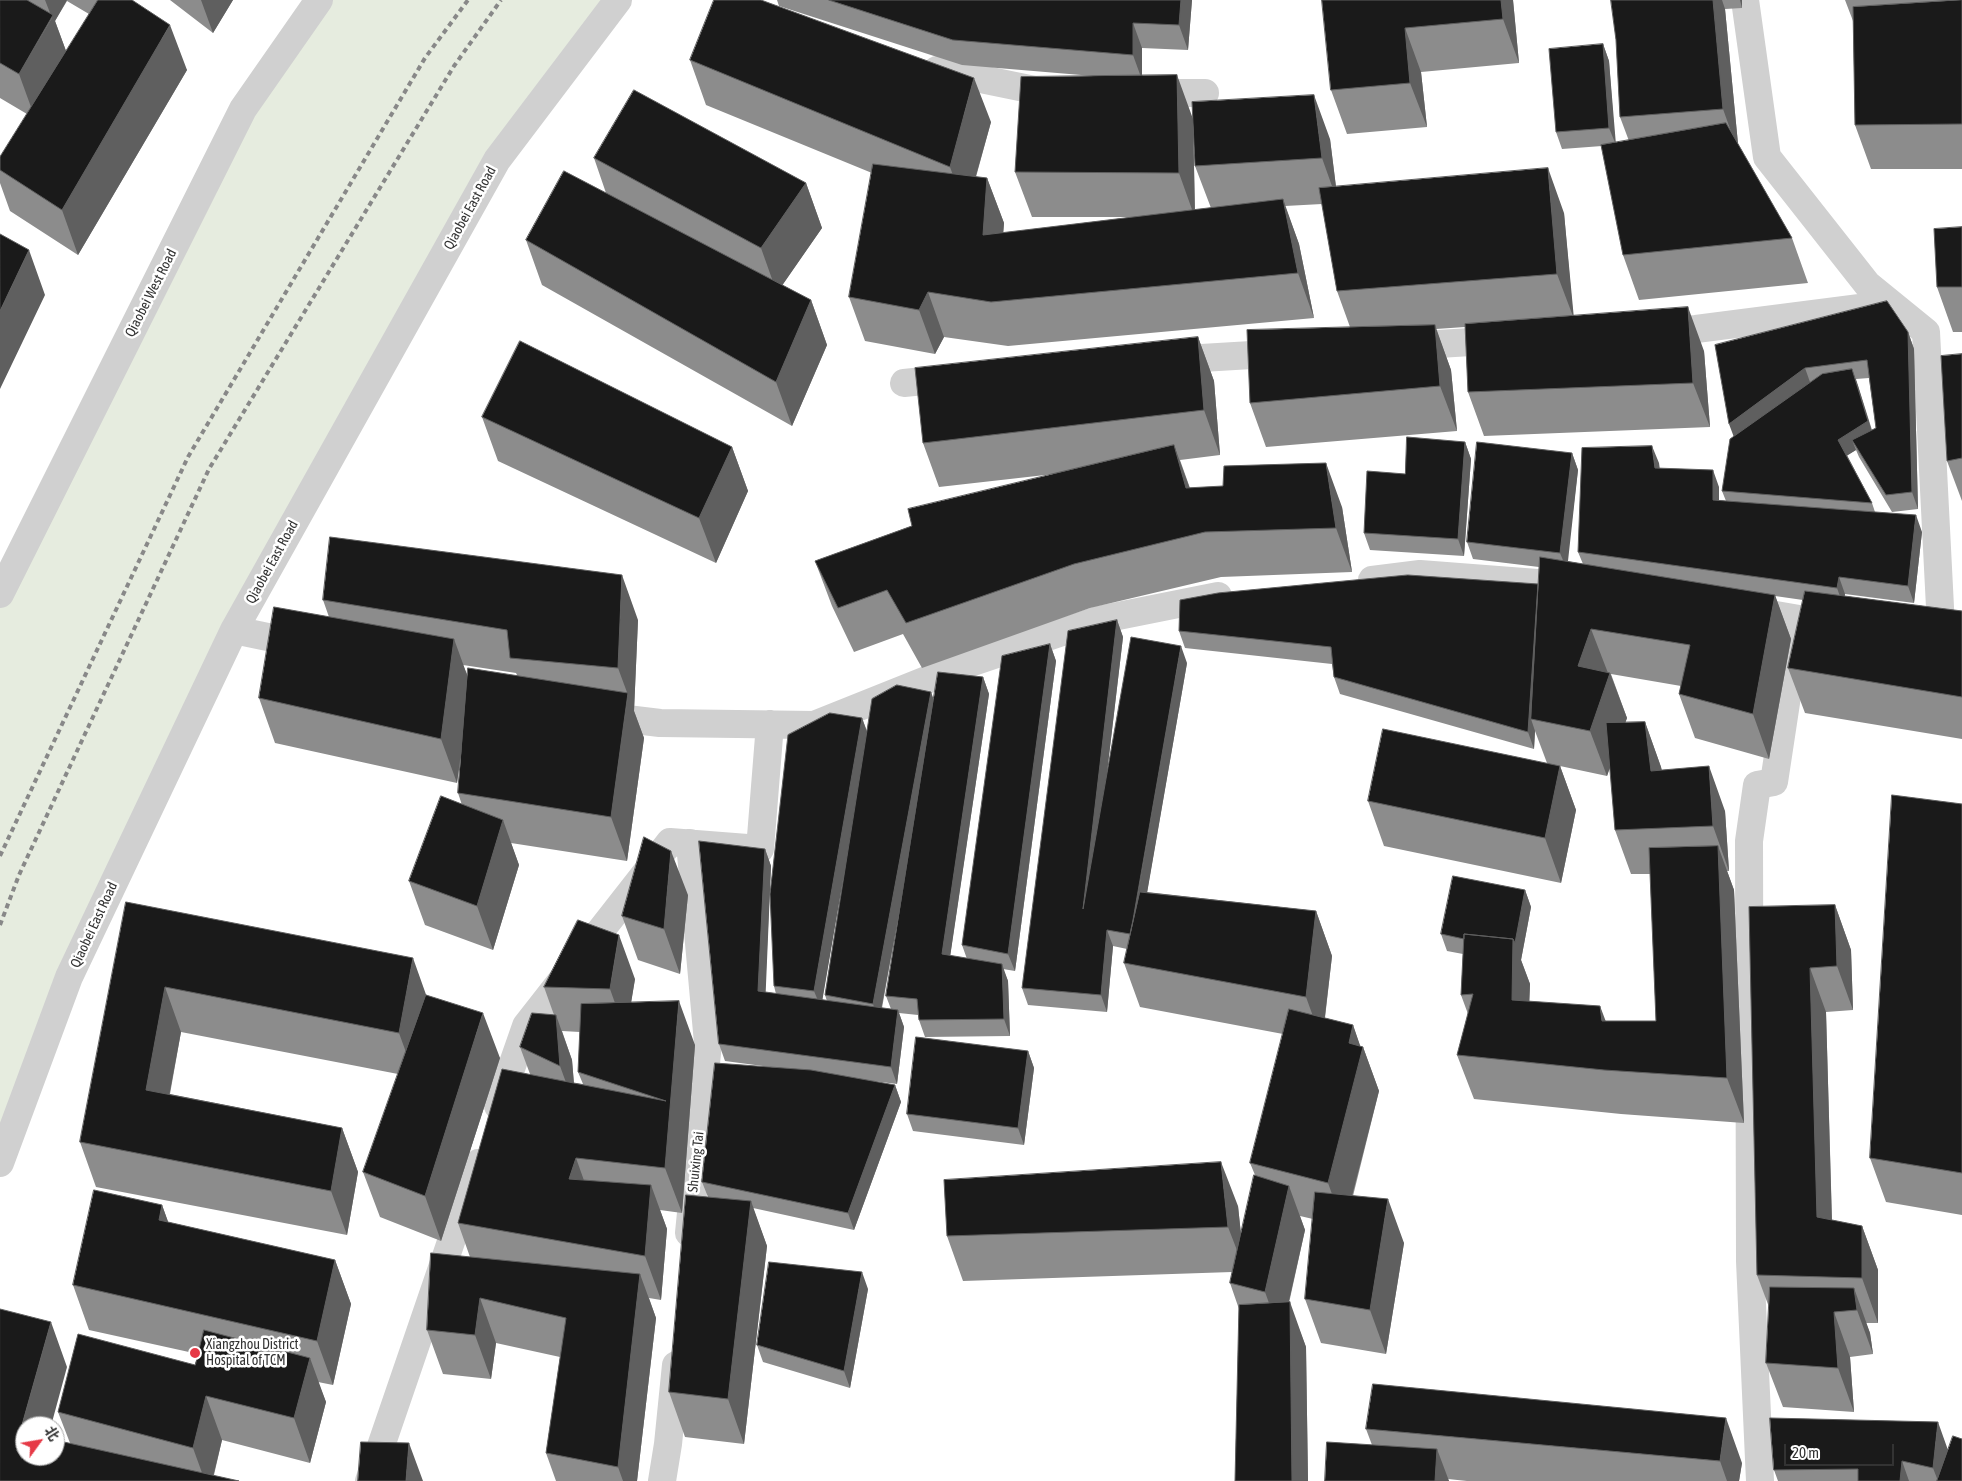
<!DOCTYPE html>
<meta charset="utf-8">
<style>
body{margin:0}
#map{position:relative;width:1962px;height:1481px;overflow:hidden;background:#fff;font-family:"Asap Condensed","Noto Sans SC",sans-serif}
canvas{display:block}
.north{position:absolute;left:15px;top:1416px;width:50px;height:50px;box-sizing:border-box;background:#fff;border:1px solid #adadad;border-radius:50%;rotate:58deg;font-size:14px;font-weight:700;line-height:20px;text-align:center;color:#333}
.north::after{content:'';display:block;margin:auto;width:18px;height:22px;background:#e63946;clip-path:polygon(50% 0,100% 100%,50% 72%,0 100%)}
.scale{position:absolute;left:1784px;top:1444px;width:110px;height:22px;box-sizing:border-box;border:2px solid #333;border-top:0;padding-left:6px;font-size:15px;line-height:18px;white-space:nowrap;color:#333;-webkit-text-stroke:4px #fff;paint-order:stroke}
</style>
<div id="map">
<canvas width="1962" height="1481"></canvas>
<div class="north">北</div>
<div class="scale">20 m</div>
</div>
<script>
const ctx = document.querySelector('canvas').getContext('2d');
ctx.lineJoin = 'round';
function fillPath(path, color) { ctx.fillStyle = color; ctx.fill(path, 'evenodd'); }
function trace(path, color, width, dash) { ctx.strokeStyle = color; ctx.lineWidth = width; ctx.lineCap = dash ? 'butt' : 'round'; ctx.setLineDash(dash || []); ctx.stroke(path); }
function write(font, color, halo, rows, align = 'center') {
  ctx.font = font + ' "Asap Condensed",sans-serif'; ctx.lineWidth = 5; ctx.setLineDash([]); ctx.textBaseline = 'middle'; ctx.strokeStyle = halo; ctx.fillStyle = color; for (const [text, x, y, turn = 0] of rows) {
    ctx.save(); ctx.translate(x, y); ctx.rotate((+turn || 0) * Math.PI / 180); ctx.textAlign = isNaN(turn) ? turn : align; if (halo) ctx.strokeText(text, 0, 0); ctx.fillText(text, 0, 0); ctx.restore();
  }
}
fillPath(new Path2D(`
 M318,0H618L497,160L234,630L0,1163V596L243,109Z`), '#e6ecdf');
trace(new Path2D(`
 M1745,0L1767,157L1867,284L1926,332L1941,627
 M937,70L1049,93H1056
 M1147,93H1205
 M1660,331L1696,329L1891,304
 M1405,346L1504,340
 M1168,360L1285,353
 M904,383L953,378
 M1372,580L1420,574L1576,586
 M0,594L243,109L319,0
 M1747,610L1799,619L1836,621
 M234,630L306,645
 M602,716L660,723L814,725L964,665L1098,620L1218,596
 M498,1106L526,1026L670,842L760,849L770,724
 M0,1163L69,977L234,630L497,160L618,0
 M689,1233L708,1043L690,843
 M369,1481L478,1163
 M662,1481L668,1444L676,1365
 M1760,1481L1750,1261L1749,841L1757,785L1774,782L1796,637`), '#d0d0d0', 28);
trace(new Path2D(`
 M0,856L188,457L425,58L468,0
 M0,925L19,875L209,469L454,66L501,0`), '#888', 4, [5, 4]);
fillPath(new Path2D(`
 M0,0H132L187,70L78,255L10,211L0,183V157L27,114L0,98ZM67,1L89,14L66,51L55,21Z
 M170,0H233L213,33Z
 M777,0H1192L1188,50L1142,48V75L1193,119L1195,210L1211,208L1195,166L1330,139L1336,187L1564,213L1573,315L1704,351L1710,427L1484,436L1468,392L1465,327L1436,329L1451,370L1457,431L1266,447L1250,403L1350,327L1337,291L1322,204L1285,206L1299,244L1314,318L1008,346L944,337L935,354L865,341L849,297L872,173L706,105L690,60L991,122L976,177L987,178L1004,223L1003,233L1132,217H1032L1015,172L1093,76L962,65L779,6Z
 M1322,0H1513L1519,63L1421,72L1427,127L1347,134L1331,90Z
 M1611,0H1742V8L1725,9L1738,144L1792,238L1808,283L1639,300L1623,255L1602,146L1562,149L1556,132L1603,44L1609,61L1615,143L1629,141L1620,117L1616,40Z
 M1845,0H1962V169H1871L1855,125L1853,21Z
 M594,158L806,183L822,228L782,285L811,300L827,345L792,426L542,285L526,240L606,193Z
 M1962,227V332H1953L1937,287Z
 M1908,332L1914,349L1918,509L1892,512L1859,457L1856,450L1847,455L1872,503L1875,512L1922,532L1914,603L1845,594V596L1962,611V739L1805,713L1788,668L1803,600L1775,596L1791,639L1769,759L1695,738L1679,694L1681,686L1611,674L1627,718L1625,723L1645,722L1661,767L1662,770L1725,811L1729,871H1727L1734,890L1744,1123L1621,1114L1474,1099L1457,1055L1468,1014L1461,995L1463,954L1447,951L1441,934L1525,890L1531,907L1521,960L1530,984L1529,1001L1606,1021H1656L1650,874H1631L1615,830L1610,767L1607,776L1560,766L1576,810L1561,883L1384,846L1368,801L1547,763L1535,731L1534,749L1340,694L1334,677L1332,664L1185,648L1179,631L1538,584V586L1539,567L1473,559L1467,542L1572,453L1578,470L1567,561L1583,564L1578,552L1659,463V468L1719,487V500L1726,501L1722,491L1734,437L1715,345ZM1869,378L1876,428L1872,430L1856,379Z
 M1198,337L1214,381L1220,455L1180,460L1190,488L1342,507L1352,572L1221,577L1090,608L922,668L903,634L854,652L832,606L815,561L1054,474L939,487L923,443Z
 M1962,354V501L1947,461Z
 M482,417L732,447L748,491L716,563L498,461Z
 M1465,442L1471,459L1464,556L1370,550L1364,533L1405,474Z
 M323,600L638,620L634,711L644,738L627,861L511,843L519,865L493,950L425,925L409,881L462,805L458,793L462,749L457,783L275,743L259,698L329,617ZM463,665L516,673L517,675L468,677Z
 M1117,620L1123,637L1107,772L1187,663L1147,892L1316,911L1332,956L1325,1018L1353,1025L1360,1046L1363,1047L1379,1091L1353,1196L1404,1243L1386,1354L1321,1343L1305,1299L1313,1219L1300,1216L1305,1230L1289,1303L1306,1347L1308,1481H1235L1239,1309L1230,1283L1232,1272L963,1281L947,1236L1238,1206L1241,1235L1255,1175L1250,1163L1283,1034L1140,1007L1124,963L1127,949L1113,946L1107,1012L1028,1005L1022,988Z
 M1050,644L1056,661L1015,971L1003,969L1008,981L1010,1036L925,1037L919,1020L918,1015L899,1013L904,1027L897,1084L865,1080L895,1085L901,1102L854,1230L753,1208L767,1246L744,1444L685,1437L669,1392L708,1197L702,1182L778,1068L725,1061L719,1044L765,849L771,866L765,992L776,994L774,986L862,718L867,731L931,692L933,699L983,677L989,694L950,956L967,959L962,945ZM845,867L825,995L827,1001L822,1000ZM899,913L886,996L891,1009L882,1008Z
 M1962,804V1215L1886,1202L1870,1158Z
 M688,895L680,974L638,960L622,916Z
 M126,902L427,995L500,1058L441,1241L380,1217L363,1172L398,1074L181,1032L170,1094L342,1128L358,1172L347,1235L96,1187L80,1142Z
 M1835,905L1851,950L1853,1010L1826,1012L1832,1220L1862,1226L1878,1270V1323H1866L1870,1333L1873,1354L1850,1357L1854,1412L1783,1407L1766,1363L1769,1307L1757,1275L1749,907Z
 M635,979L631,1002L695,1045L682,1213L660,1210L667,1229L661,1300L649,1298L656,1318L637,1481H556L546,1453L560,1357L496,1343L491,1379L443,1374L427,1330L470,1257L458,1223L530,1074L520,1047L554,1015L544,987ZM562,1031L580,1032L578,1072L583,1084L574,1083L572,1060Z
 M1028,1051L1034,1068L1024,1145L913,1131L907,1114Z
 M162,1205L168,1222L335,1260L351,1304L333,1385L318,1382L326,1402L310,1463L222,1440L214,1475L0,1481L67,1367L25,1456L70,1443L58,1412L195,1365L198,1354L89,1330L73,1285Z
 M868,1289L850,1388L763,1362L757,1345Z
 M1366,1429L1742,1463L1739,1481H1467L1448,1479L1449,1481H1325L1372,1445Z
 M1948,1449L1962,1481H1778L1774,1470Z`), '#8c8c8c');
fillPath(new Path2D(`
 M45,0H67L55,21L69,59L35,118L19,74L52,18Z
 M201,0H233L213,33Z
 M1181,0H1192L1188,50L1179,25Z
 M1501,0H1513L1519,63L1503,19Z
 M1713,0H1722L1725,9L1739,154L1723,109Z
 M1740,0H1742V8Z
 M1133,23L1142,48V80L1133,55Z
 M170,25L187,70L78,255L62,210Z
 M1405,28L1421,72L1427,127L1410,83Z
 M1603,44L1609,61L1616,145L1609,128Z
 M1177,75L1193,119L1195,218L1179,173Z
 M974,78L991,122L966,211L950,167Z
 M1314,95L1330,139L1338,203L1322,158Z
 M1548,168L1564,213L1574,319L1557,274Z
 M987,178L1004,223L1000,280L983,235Z
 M806,183L822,228L777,293L761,248Z
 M1283,199L1299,244L1314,318L1298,273Z
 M29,250L45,295L0,389V311Z
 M928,292L944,337L935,354L919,310Z
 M811,300L827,345L792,426L776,382Z
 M1688,307L1704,351L1710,427L1693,383Z
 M1435,325L1451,370L1457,431L1440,386Z
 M1908,332L1914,349L1918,509L1912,492Z
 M1198,337L1214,381L1220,455L1204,410Z
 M1805,368L1811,385L1735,440L1729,424Z
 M1852,369L1858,386L1874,438L1852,440L1856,450L1845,457L1838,440Z
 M1465,442L1471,459L1464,556L1458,539Z
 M1174,445L1190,489L1186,488Z
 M1652,446L1659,463L1662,485L1655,468Z
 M732,447L748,491L716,563L699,518Z
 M1572,453L1578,470L1567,570L1560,553Z
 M1326,463L1342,507L1352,572L1336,528Z
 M1713,470L1719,487V517L1713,500Z
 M1916,515L1922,532L1914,603L1908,586Z
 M622,575L638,620L634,711L644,738L627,861L611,817L628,695L618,668Z
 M1839,577L1845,594L1843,605L1837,588Z
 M1538,584L1544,601L1531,719L1535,731L1534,749L1528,732Z
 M1775,595L1791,639L1769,759L1753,714Z
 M1117,620L1123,637L1089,926L1083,909Z
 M1591,629L1608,673L1578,666Z
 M454,639L470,683L457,783L441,739Z
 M1050,644L1056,661L1015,971L1008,954Z
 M1181,646L1187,663L1137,951L1131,934Z
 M1610,673L1627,718L1607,776L1590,731Z
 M983,677L989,694L948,971L942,954Z
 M931,692L937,709L879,1021L873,1004Z
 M862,718L868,735L821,1008L814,991Z
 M1645,722L1661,767L1668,815L1651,771Z
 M1560,766L1576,810L1561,883L1545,838Z
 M1709,766L1725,811L1729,871L1713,826Z
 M503,820L519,865L493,950L477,906Z
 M1718,846L1734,890L1744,1123L1727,1078Z
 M765,849L771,866L765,1008L758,991Z
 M671,851L688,895L680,974L664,929Z
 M1525,890L1531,907L1521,960L1530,984L1528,1044L1512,1000L1513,939Z
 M1835,905L1851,950L1853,1010L1837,966Z
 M1316,911L1332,956L1322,1041L1306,997Z
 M1107,930L1113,946L1107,1012L1101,995Z
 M619,935L635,979L626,1034L610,989Z
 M413,958L429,1003L415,1077L399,1033Z
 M1002,964L1008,981L1010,1036L1004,1019Z
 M1810,968L1826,1012L1833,1261L1817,1217Z
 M165,987L181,1032L162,1134L146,1090Z
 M679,1001L695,1045L682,1213L665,1168Z
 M1600,1006L1617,1051L1602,1021Z
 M898,1010L904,1027L897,1084L891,1067Z
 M483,1013L500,1058L441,1241L425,1196Z
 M556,1015L572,1060L576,1110L560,1066Z
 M1353,1025L1362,1051L1363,1047L1379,1091L1344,1227L1328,1183L1349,1043Z
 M1028,1051L1034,1068L1024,1145L1018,1128Z
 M895,1085L901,1102L854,1230L848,1213Z
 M342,1128L358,1172L347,1235L331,1191Z
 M576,1158L592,1203L569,1179Z
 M1221,1162L1238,1206L1245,1271L1228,1227Z
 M651,1185L667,1229L661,1300L645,1256Z
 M1289,1186L1305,1230L1281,1336L1265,1292Z
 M1388,1199L1404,1243L1386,1354L1370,1310Z
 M751,1201L767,1246L744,1444L728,1399Z
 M162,1205L178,1249L159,1220Z
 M1862,1226L1878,1270V1323L1862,1278Z
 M335,1260L351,1304L333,1385L317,1341Z
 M862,1272L868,1289L850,1388L844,1371Z
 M640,1274L656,1318L637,1481H623L618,1467Z
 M1854,1288L1870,1333L1873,1354L1857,1310Z
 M480,1298L496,1343L491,1379L475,1335Z
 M1290,1302L1306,1347L1308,1481H1292Z
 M1834,1312L1850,1357L1854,1412L1838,1368Z
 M51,1322L67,1367L51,1426H25V1445L20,1432Z
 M310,1358L326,1402L310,1463L294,1418Z
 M206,1396L222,1440L212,1481H205L193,1448Z
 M1726,1418L1742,1463L1739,1481H1727L1720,1461Z
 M1938,1422L1954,1467L1938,1481L1933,1468Z
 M409,1443L423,1481H406Z
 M1437,1449L1449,1481H1435Z
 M1902,1461L1909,1481H1900Z`), '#5f5f5f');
const building = new Path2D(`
 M0,0H27L53,15L19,74L0,63Z
 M98,0H132L170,25L62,210L0,170V157Z
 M714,0H761L974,78L950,167L690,60Z
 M829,0H1181L1179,25L1133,23V55L953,40Z
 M1322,0H1501L1503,19L1405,28L1410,83L1331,90Z
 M1611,0H1713L1723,109L1620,117L1616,40Z
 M1962,0V124L1855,125L1853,7Z
 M1603,44L1609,128L1556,132L1549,49Z
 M1177,75L1179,173L1015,172L1021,77Z
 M634,90L806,183L761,248L594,158Z
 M1314,95L1322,158L1195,166L1192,102Z
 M1726,123L1792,238L1623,255L1601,145Z
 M873,164L987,178L983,235L1283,199L1298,273L991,302L928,292L919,310L849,297Z
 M1548,168L1557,274L1337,291L1319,188Z
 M564,171L811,300L776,382L526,240Z
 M1962,227V287H1937L1934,229Z
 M0,234L29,250L0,311Z
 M1887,301L1908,332L1912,492L1886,495L1852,440L1876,428L1867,360L1805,368L1729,424L1715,345Z
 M1688,307L1693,383L1468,392L1465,324Z
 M1435,325L1440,386L1250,403L1247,330Z
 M1198,337L1204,410L923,443L915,368Z
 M520,341L732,447L699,518L482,417Z
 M1962,354V458L1947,461L1941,356Z
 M1852,369L1868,421L1838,440L1872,503L1722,491L1730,439L1822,374Z
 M1407,437L1465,442L1458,539L1364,533L1367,471L1405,474Z
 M1477,442L1572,453L1560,553L1467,542Z
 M1174,445L1186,488L1223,486L1224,466L1326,463L1336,528L1205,532L1074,564L906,623L887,590L838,608L815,561L912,526L908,509Z
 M1652,446L1655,468L1713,470V500L1916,515L1908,586L1839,577L1837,588L1578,552L1582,448Z
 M330,537L622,575L618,668L510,658L507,630L323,600Z
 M1540,557L1775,595L1753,714L1679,694L1690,645L1591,629L1578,666L1610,673L1590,731L1531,719Z
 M1408,575L1538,584L1528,732L1334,677L1331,647L1179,631L1180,600L1218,593Z
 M1805,591L1962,611V697L1788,668Z
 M274,607L454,639L441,739L259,698Z
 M1117,620L1083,909L1131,637L1181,646L1133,920L1130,934L1107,930L1101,995L1022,988L1068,631Z
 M1050,644L1008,954L962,945L1002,656Z
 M468,668L628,693L611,817L458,793Z
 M938,672L983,677L942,954L1002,964L1004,1019L919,1020L917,999L886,996Z
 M897,685L931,692L873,1004L825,995L872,699Z
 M830,713L862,718L814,991L774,986L770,894L788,735Z
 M1645,722L1651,771L1709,766L1713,826L1615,830L1606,723Z
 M1383,729L1560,766L1545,838L1368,801Z
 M1892,795L1962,804V1173L1870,1158Z
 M441,796L503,820L477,906L409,881Z
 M644,837L671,851L664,929L622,916Z
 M699,841L765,849L758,991L898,1010L891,1067L719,1044Z
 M1718,846L1727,1078L1604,1070L1457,1055L1473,994L1461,995L1464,934L1513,939L1512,1000L1600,1006L1602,1021H1656L1649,848Z
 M1453,876L1525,890L1515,943L1513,939L1464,934V939L1441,934Z
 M1140,892L1316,911L1306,997L1124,963Z
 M126,902L413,958L399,1033L165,987L146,1090L342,1128L331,1191L80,1142Z
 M1835,905L1837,966L1810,968L1817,1217L1862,1226V1278L1757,1275L1749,907Z
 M578,920L619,935L610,989L544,987Z
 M426,995L483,1013L425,1196L363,1172Z
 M679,1001L665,1168L576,1158L569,1179L651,1185L645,1256L458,1223L502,1069L666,1101L578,1072L581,1004Z
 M1289,1009L1353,1025L1349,1043L1363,1047L1328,1183L1250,1163Z
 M532,1013L556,1015L560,1066L520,1047Z
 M916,1037L1028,1051L1018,1128L907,1114Z
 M715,1063L811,1070L895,1085L848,1213L702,1182Z
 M1221,1162L1228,1227L947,1236L944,1180Z
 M1254,1175L1289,1186L1265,1292L1230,1283Z
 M94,1190L162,1205L159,1220L335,1260L317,1341L73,1285Z
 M1315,1192L1388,1199L1370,1310L1305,1299Z
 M686,1195L751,1201L728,1399L669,1392Z
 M431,1253L640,1274L618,1467L546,1453L566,1318L480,1298L475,1335L427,1330Z
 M769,1262L862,1272L844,1371L757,1345Z
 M1770,1287L1854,1288L1857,1310L1834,1312L1838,1368L1766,1363Z
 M1290,1302L1292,1481H1235L1239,1305Z
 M0,1309L51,1322L20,1432L25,1433V1456H55V1440L239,1481H0Z
 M204,1330L310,1358L294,1418L206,1396L193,1448L58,1412L78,1334L195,1365Z
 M1373,1384L1726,1418L1720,1461L1366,1429Z
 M1770,1418L1938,1422L1933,1468L1902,1461L1900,1481H1858V1469L1774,1470Z
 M1953,1436L1962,1439V1481H1937Z
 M361,1442L409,1443L406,1481H358Z
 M1327,1442L1437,1449L1435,1481H1325Z`);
fillPath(building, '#1a1a1a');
trace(building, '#5f5f5f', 1);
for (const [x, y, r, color] of [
 [195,1353,6,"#e63946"]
]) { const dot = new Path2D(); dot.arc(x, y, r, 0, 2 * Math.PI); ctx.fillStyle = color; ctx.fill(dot); trace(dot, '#fff', 2); }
write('14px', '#333', '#fff', [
 ["Qiaobei East Road",470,208,-61],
 ["Qiaobei West Road",151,293,-63],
 ["Qiaobei East Road",272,562,-61],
 ["Qiaobei East Road",94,925,-65],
 ["Shuixing Tai",696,1162,-84]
]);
write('14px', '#333', '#fff', [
 ["Xiangzhou District",206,1345],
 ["Hospital of TCM",206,1361]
], 'left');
</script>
